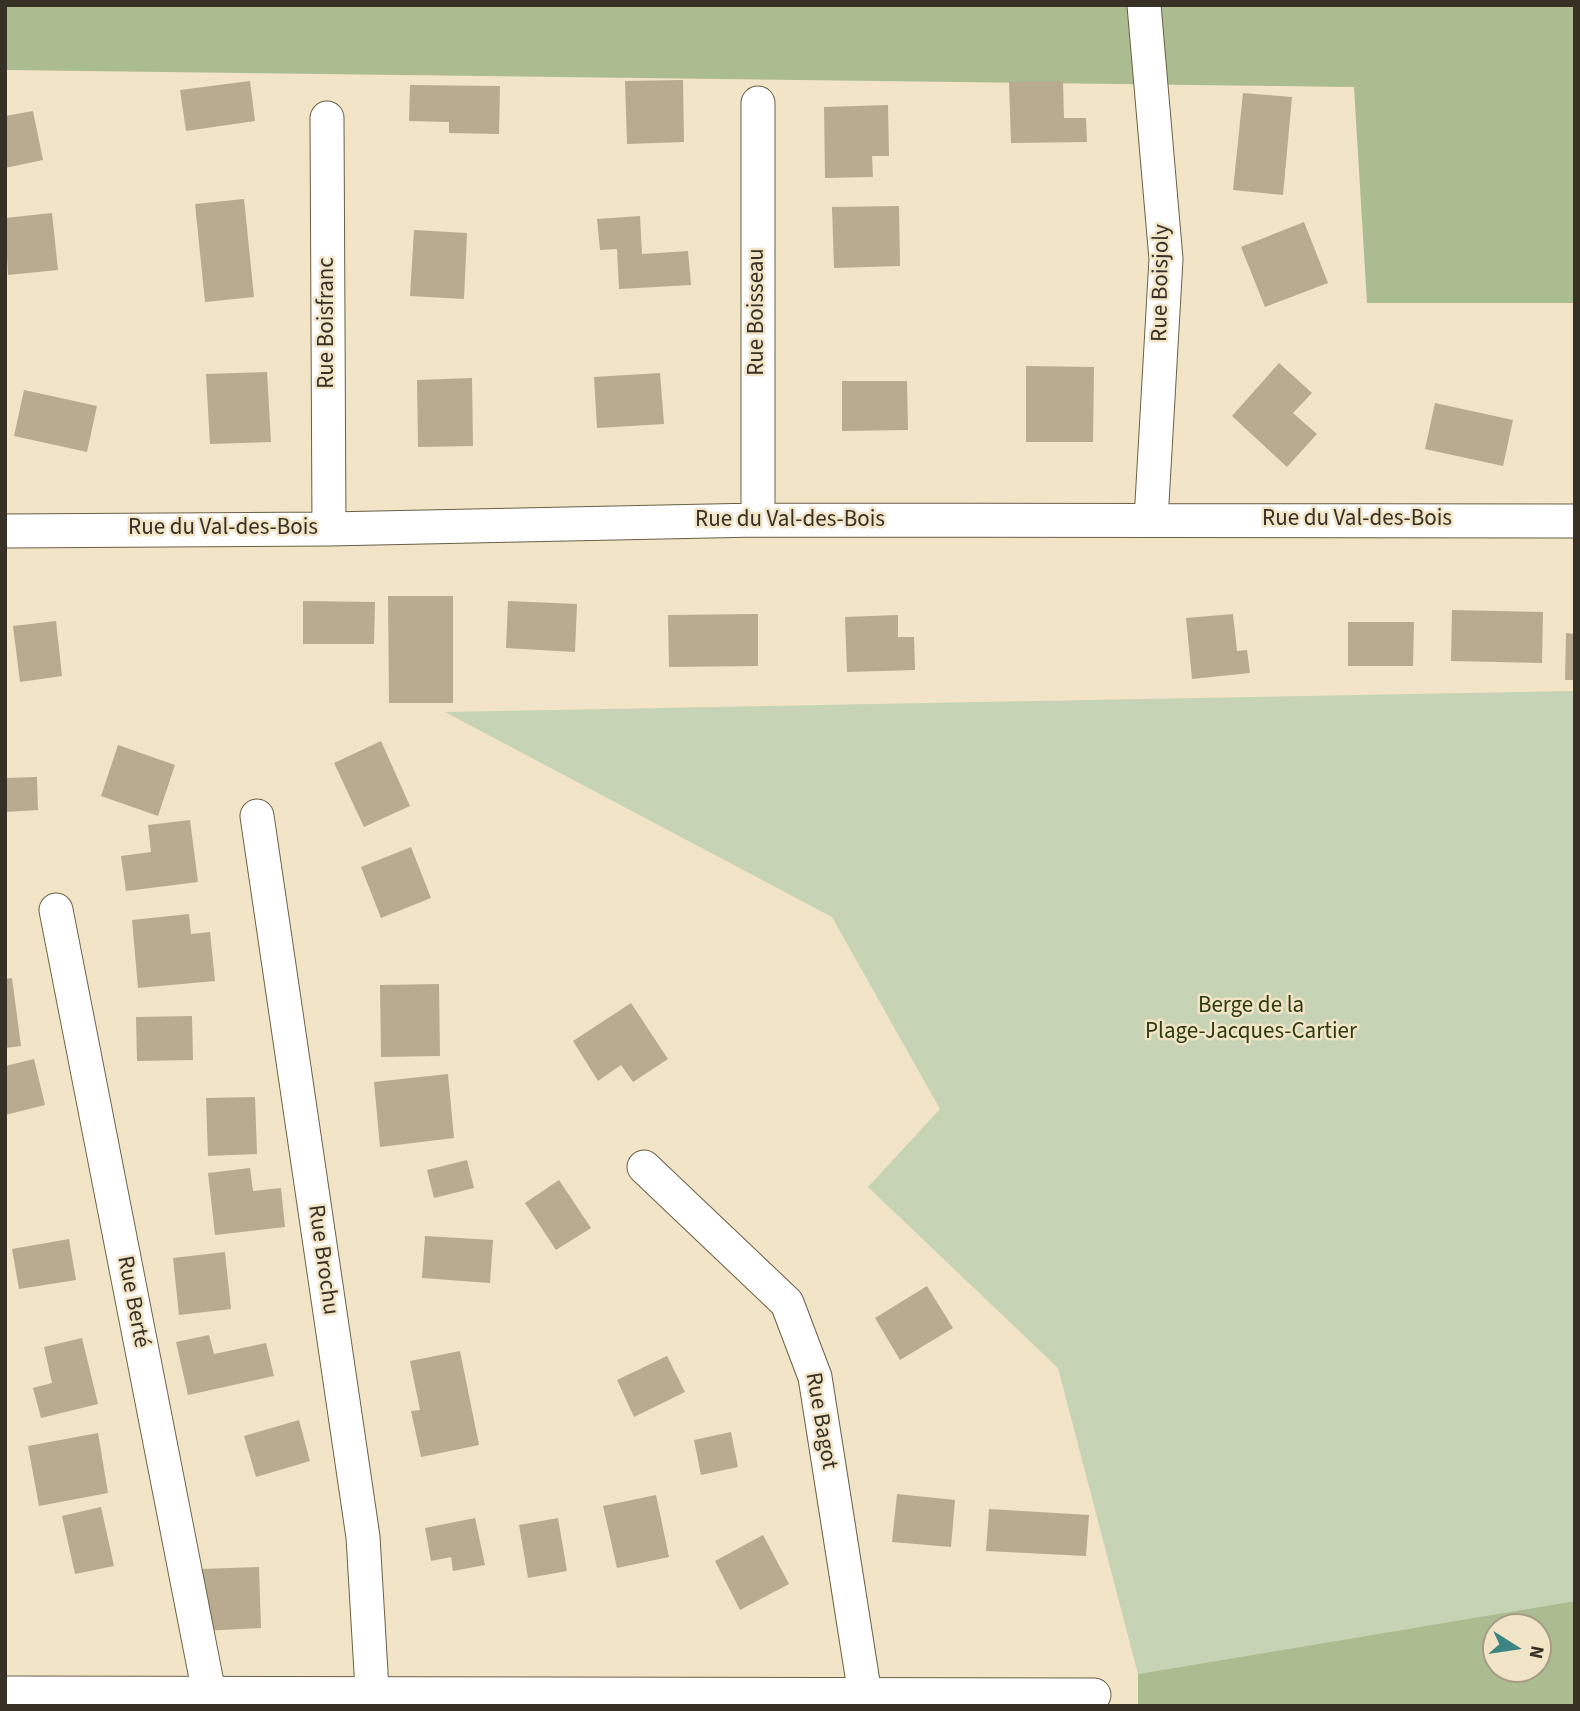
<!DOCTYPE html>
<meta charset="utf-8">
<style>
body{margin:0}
#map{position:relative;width:1580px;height:1711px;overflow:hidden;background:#f2e4c7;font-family:"Source Sans 3",sans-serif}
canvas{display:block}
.frame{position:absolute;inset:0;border:7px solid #363025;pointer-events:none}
.north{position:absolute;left:1482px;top:1613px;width:70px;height:70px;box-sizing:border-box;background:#f2e4c7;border:2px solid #a79c86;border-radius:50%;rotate:102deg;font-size:19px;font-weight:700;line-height:28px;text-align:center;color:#363025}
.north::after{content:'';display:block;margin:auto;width:24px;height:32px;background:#3d8582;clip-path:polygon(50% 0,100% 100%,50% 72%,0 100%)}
</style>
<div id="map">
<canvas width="1580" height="1711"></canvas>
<div class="frame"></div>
<div class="north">N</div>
</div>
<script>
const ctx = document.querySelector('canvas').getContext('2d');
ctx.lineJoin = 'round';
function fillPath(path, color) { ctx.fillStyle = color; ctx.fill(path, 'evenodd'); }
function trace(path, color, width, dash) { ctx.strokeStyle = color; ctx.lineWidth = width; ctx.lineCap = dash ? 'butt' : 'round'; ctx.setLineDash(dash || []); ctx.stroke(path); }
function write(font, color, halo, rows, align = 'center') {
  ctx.font = font + ' "Source Sans 3",sans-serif'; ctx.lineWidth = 5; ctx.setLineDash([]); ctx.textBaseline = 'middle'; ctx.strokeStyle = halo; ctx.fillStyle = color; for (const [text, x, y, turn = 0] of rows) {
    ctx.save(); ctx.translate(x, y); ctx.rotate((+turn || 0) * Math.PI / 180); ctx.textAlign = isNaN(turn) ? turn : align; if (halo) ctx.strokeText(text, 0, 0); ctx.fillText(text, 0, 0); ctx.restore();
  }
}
fillPath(new Path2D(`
 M1575,691V1601L1138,1674L1058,1368L868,1187L940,1109L832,917L445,712Z`), '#c6d3b5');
fillPath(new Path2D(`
 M5,5H1575V303H1367L1354,87L5,70Z
 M1575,1601V1706H1138V1674ZM1496,1627H1538V1669H1496Z`), '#abbc91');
fillPath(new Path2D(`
 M683,80L684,142L627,144L625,81Z
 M250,81L255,121L186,131L180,90Z
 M1063,81L1064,118H1086L1087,142L1011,143L1009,82Z
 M410,85L500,86L499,134L449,133V122L409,121Z
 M1243,93L1292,97L1283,195L1233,190Z
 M888,105L889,156H872L873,177L825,178L824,107Z
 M33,111L43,160L5,168V116Z
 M244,199L254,297L205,302L195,204Z
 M899,206L900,266L834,268L832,207Z
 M52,213L58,270L8,275L5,218Z
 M640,216L642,254L688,251L691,285L619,289L617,249L600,250L597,219Z
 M1304,222L1328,283L1265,307L1241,247Z
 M414,230L467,233L464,299L410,296Z
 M1279,363L1312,393L1293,413L1317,434L1287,467L1232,416Z
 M1026,366L1094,367L1093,442H1026Z
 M267,372L271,442L210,444L206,374Z
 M660,373L664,424L597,428L594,377Z
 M472,378L473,446L418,447L417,380Z
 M842,381H907L908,430L842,431Z
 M24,390L97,406L87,452L14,436Z
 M1435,403L1513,420L1503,466L1425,449Z
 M388,596H453V703H389Z
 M303,601L375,602L374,644H303Z
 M508,601L577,604L575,652L506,648Z
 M1452,610L1543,612L1542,663L1451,661Z
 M758,614V666L669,667L668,615Z
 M1233,614L1237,651L1247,650L1250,673L1192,679L1186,618Z
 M898,615V637H914L915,670L847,672L845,617Z
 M56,621L62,676L20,682L13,626Z
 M1348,622H1414L1413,666H1348Z
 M1566,633L1575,634V680H1565Z
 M381,741L410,806L364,827L334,763Z
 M118,745L175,765L158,816L101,796Z
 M37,777L38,810L5,812V778Z
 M190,820L198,882L126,891L121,856L151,852L148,825Z
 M411,847L431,898L381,918L361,867Z
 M189,914L191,934L210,932L215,981L138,988L132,920Z
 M12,978L21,1046L5,1048V979Z
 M439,984L440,1056L381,1057L380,985Z
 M631,1003L668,1059L633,1082L621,1065L598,1081L573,1041Z
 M192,1016L193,1060L137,1061L136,1017Z
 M34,1059L45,1105L5,1115V1066Z
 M448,1074L454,1138L380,1147L374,1082Z
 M255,1097L257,1154L208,1156L206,1098Z
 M467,1160L474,1188L434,1198L427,1170Z
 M250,1168L253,1191L281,1188L285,1227L215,1235L208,1173Z
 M559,1180L591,1228L556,1250L525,1203Z
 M425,1236L493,1240L490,1283L422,1278Z
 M69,1239L76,1280L19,1289L12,1249Z
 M225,1252L231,1309L179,1315L173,1258Z
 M927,1286L953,1328L900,1360L875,1318Z
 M209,1335L214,1354L266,1343L274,1376L188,1395L176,1342Z
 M82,1338L98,1404L41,1418L33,1388L52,1383L44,1347Z
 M460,1351L479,1445L421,1457L411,1411L420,1410L410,1361Z
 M667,1356L685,1392L634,1417L617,1380Z
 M299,1420L310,1461L256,1477L244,1436Z
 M731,1432L738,1467L701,1475L694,1440Z
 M98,1433L108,1493L39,1506L28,1446Z
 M897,1494L955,1500L951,1547L892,1542Z
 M656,1495L669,1557L617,1568L603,1506Z
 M101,1507L114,1566L75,1574L62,1516Z
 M989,1509L1089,1515L1086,1556L986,1551Z
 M475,1518L485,1565L453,1571L451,1557L431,1561L425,1528Z
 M558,1518L567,1571L528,1578L519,1525Z
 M763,1535L789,1584L740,1610L715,1561Z
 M259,1567L261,1628L203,1631L201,1569Z`), '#b9ab90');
const street = new Path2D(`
 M1144,5L1166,259L1151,520
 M327,118L329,529
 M758,520V103
 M5,531L329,529L758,520L1575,521
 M257,816L363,1537L373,1706
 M56,910L209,1693
 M644,1167L787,1303L815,1377L865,1695
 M5,1693L1094,1695`);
trace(street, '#6b5f45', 35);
trace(street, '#fff', 33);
write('23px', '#363025', '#f2e4c7', [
 ["Rue Boisjoly",1162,283,-89],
 ["Rue Boisseau",758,312,-90],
 ["Rue Boisfranc",328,323,-90],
 ["Rue du Val-des-Bois",1357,520],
 ["Rue du Val-des-Bois",790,521],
 ["Rue du Val-des-Bois",223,529],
 ["Rue Brochu",322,1260,82],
 ["Rue Berté",132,1302,79],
 ["Rue Bagot",820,1421,80]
]);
write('23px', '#2d3c0c', '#f2e4c7', [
 ["Berge de la",1251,1007],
 ["Plage-Jacques-Cartier",1251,1033]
]);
</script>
